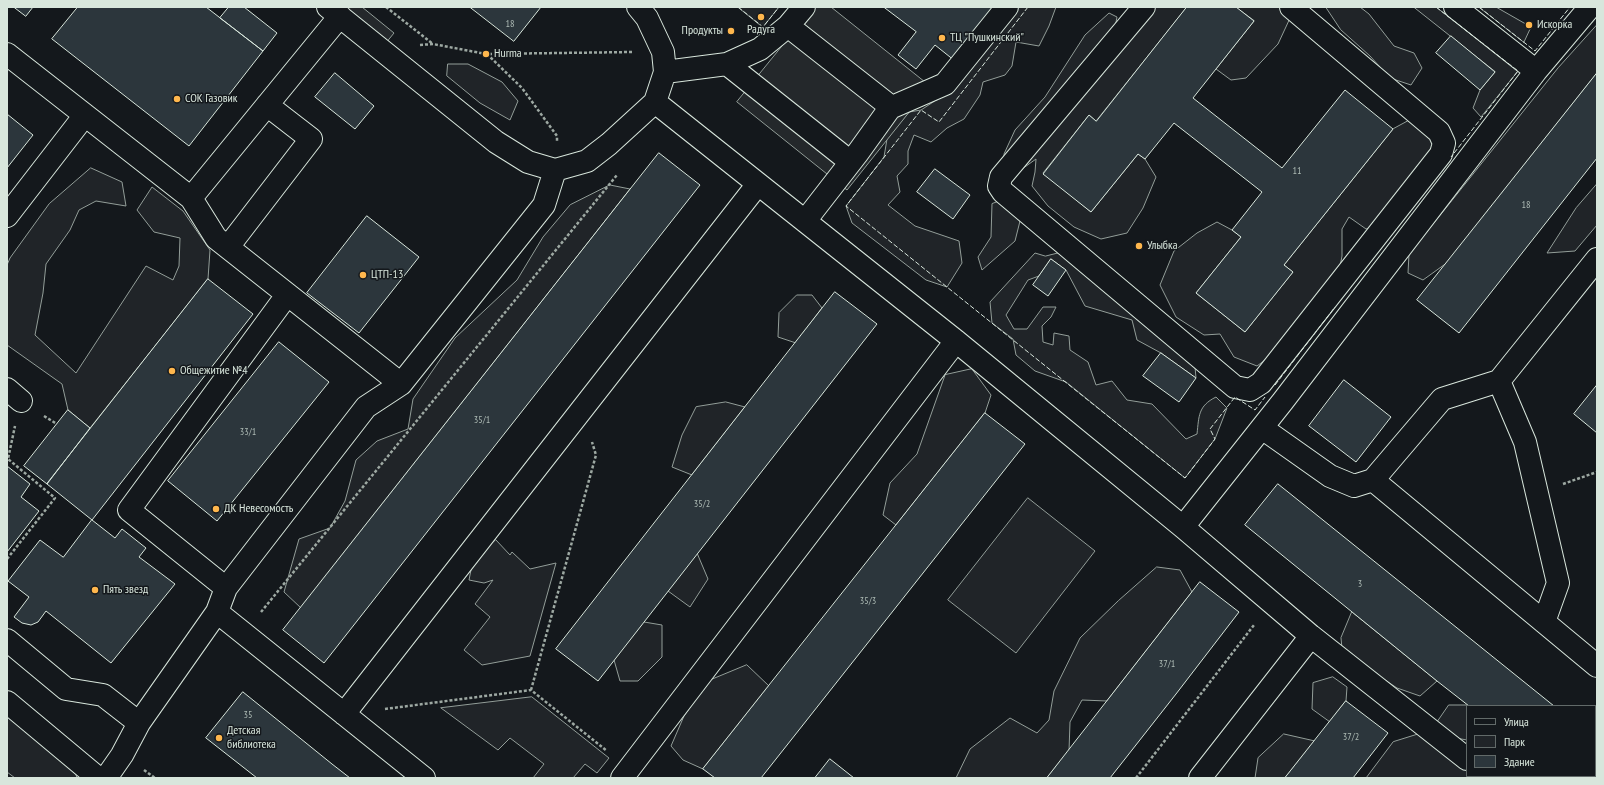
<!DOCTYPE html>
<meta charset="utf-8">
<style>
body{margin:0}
#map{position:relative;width:1604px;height:785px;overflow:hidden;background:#14181c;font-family:"PT Sans Narrow",sans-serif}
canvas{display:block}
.frame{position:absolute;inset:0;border:8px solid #d8e6dc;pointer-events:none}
.legend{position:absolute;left:1466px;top:705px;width:130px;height:72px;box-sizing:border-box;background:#14181c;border:1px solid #626a69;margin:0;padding:5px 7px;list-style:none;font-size:12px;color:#d8e6dc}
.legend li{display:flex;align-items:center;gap:8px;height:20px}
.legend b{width:20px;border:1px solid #626a69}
</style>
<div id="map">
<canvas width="1604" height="785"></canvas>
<div class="frame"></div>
<ul class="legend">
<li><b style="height:5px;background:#14181c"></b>Улица</li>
<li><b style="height:11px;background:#202428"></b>Парк</li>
<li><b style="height:11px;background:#2c363c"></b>Здание</li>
</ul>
</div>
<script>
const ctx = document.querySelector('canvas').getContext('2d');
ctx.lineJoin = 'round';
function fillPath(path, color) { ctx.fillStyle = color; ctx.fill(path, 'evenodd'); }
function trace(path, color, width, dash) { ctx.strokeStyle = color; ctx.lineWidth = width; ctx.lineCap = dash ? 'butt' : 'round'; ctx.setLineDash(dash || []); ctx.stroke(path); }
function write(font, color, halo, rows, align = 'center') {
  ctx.font = font + ' "PT Sans Narrow",sans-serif'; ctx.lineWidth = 3; ctx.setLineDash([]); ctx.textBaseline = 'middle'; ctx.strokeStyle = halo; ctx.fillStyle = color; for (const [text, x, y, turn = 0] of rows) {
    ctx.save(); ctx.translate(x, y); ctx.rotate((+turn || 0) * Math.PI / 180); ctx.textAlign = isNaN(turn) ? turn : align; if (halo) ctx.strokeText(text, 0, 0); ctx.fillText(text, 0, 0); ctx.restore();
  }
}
const green = new Path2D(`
 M738,7H779L763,27Z
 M1017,7H1056L1049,26L1039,46L1016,42L1012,66L1005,75L983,82L980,95L964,119L947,128L931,142L914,135L908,151V164L897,176L900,192L888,205L915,226L959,241L962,263L947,287L926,280L852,223L846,206L884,157L887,139L909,112L921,110L953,89Z
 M1141,7H1187L1096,121L1089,115L1043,173L1091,212L1138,154L1145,159L1156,177L1143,208L1127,233L1101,239L1074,227L1048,206L1032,186L1035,172L1036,159L1022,169L1005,170L1004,154L1015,130L1045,97L1085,35L1109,13L1117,17L1114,33Z
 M1236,7H1288L1291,16L1278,44L1246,78L1231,80L1216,69L1254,21Z
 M1326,7H1360L1369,14L1394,46L1414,53L1422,68L1411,85L1390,78L1370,56L1341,30Z
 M1414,7H1436L1518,71L1481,117L1473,108L1480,90L1495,72Z
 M1479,7H1496L1531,27L1524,42Z
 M1597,25V73L1448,262L1423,280L1408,273L1409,254L1558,68Z
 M448,64H468L502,82L518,101L510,120L480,103L447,76Z
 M1408,121L1427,126L1434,148L1383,225L1366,229L1349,217L1342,229V256L1338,277L1288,343L1257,366L1234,357L1220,334L1204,335L1176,317L1160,285L1174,251L1197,233L1217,222L1232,230L1241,237L1196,293L1245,332L1293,272L1284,265L1393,129Z
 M91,168L122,182L126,206L96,201L79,210L70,230L46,264L43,293L35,335L76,373L146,266L173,280L179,266L180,238L154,232L137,210L152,187L183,211L210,250L208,279L90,428L68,410L62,384L7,345V265L10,258L49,204Z
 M1597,184V225L1575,251L1547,253L1576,208Z
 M610,185L630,189L301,608L284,592L299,539L330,528L345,501L356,460L377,441L408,429L413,399L455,338L517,280L543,237L570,205Z
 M1008,198L1021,217L1015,241L982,270L978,257L991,237L992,204Z
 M1063,252L1194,355L1196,378L1161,353L1137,340L1132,320L1085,306L1066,270L1051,259L1039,276L1028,280L1006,315L1014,329H1027L1043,307H1056L1051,317L1042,326L1043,342L1053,345L1054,333L1069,336L1070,350L1088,362L1096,385L1112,381L1127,400L1152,404L1186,439L1197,434C1199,416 1198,406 1216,397L1227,408L1215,439L1185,478L1066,382L1035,371L1016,355L1013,339L992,323L990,302L1035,253L1045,256Z
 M797,295H812L822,308L796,343L778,337L779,313Z
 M972,369L991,395L985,413L896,525L883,515L890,483L917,454L945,375Z
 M726,402L745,407L692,475L672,467L682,435L696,407Z
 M1028,498L1095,551L1016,653L948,600Z
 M496,540L510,555L512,552L530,569L556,563L530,656L482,665L464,650L490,617L475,604L493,580L484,583L469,580L473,560Z
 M697,553L708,579L690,607L668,591Z
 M1157,567L1180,570L1192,592L1107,701L1082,700L1070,722L1069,751L1047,778H956L970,749L1010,718L1037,733L1049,720L1054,691L1080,638L1118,601Z
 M1352,612L1437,681L1420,696L1397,688L1367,668L1343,659L1341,638Z
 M644,622L662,625V657L638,681H620L614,660Z
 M747,665L769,686L703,769L683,760L671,746L684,716L708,681Z
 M1333,677L1347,687L1346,701L1330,722L1312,709L1313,683Z
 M532,697L609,758L597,773L585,764L573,778H533L544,764L510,738L498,750L441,708Z
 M1449,705H1467L1469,706H1467V740L1450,737L1436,724Z
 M7,715L74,769L77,778H15L7,772Z
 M1284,734L1315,741L1285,778H1255L1258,758Z
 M1419,734L1467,771V776H1556L1558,778H1366L1393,742Z`);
fillPath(green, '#202428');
trace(green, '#939e99', 1);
const parking = new Path2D(`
 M328,7H362L394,33L381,49Z
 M814,7H831L930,86L847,190L737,102Z`);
fillPath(parking, '#24282b');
trace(parking, '#939e99', 1);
const building = new Path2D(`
 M14,7H33L26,16Z
 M78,7H206L263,51L189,146L52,39Z
 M229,7H244L277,33L263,51L220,18Z
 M470,7H541L514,41Z
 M884,7H997L955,61L935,45L916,69L898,55L916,32Z
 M1187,7H1236L1254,21L1193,98L1282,168L1345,90L1393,129L1284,265L1293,272L1245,332L1196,293L1241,237L1232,230L1262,192L1174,123L1145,159L1138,154L1091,212L1043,174L1089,115L1096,121Z
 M1451,36L1495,72L1480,90L1436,53Z
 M335,73L374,106L355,129L315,97Z
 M1597,73V158L1459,333L1417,300Z
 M7,114L33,135L7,168Z
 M659,153L700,185L324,663L283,630Z
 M935,169L970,195L953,219L917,192Z
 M367,216L419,257L359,333L307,293Z
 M1051,259L1066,270L1048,296L1033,285Z
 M208,279L253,314L92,520L47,484Z
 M835,292L877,324L598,681L556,649Z
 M279,342L329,382L217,521L168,481Z
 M1161,353L1196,378L1179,402L1143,376Z
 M1344,380L1391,417L1356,462L1309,426Z
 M1597,385V433L1574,414Z
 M68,410L90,428L47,484L24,466Z
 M985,413L1025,444L761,778H715L703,769Z
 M7,466L30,484L21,497L39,511L7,552Z
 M1278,484L1313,512L1554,706H1469L1437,681L1245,525Z
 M92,520L115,538L122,529L146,548L139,557L175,584L111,663L46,611L38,622L31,625L22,623L14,617L29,597L8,581L40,540L63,557Z
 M1200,582L1239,612L1176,694L1110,778H1047Z
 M243,692L332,764L350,778H257L206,738Z
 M1346,701L1388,733L1353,778H1285Z
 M1595,739L1597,741V778H1558L1556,776H1595Z
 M830,759L854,778H815Z`);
fillPath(building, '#2c363c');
trace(building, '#d8e6dc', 1);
const minor = new Path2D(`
 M328,7L496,142L528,162L555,170L587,161L609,144L655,102L665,72L663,52L647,18L638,7
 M1144,7L1001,177L999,186L1003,192L1235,387L1250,390L1261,383L1441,154L1444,143L1439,132L1291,7
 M1455,7L1536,71
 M7,54L191,198L216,238L401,384
 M727,64L843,156L851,159L857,154L890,108L886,103L788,26
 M665,72L727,64L760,49L788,26L804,7
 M655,102L956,341L1183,527L1311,636L1467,759
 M890,108L945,84L1007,7
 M191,198L340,16
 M7,216L85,115
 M805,221L857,154
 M228,247L311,139L267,105
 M1499,381L1525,442L1558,583L1544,622
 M7,389L21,401
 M1262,428L1330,476L1354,486L1373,480L1597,666
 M1373,480L1442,399L1499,381L1597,259
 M1183,527L1283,401L1536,71L1590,7
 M226,588L129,510L287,295
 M217,612L424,778
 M7,640L66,689L103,695L139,723
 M7,702L98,778
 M344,714L758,184
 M1489,776L1491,778
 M106,778L122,755L139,723L217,612L226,588L366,407L401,384L544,205L555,170
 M622,778L956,341
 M1200,778L1311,636`);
trace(minor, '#d8e6dc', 24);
trace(new Path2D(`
 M386,7L433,44
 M420,45L433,44L486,54L633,52
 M487,54L522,88L557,136V141
 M44,416L57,424
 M1563,484L1597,472
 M7,559L55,498L8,459L15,426
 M261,612L617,175
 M531,690L596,455L592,442
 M385,709L531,690L607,751
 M144,770L155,778
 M1136,778L1254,625`), '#9da8a2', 2.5, [3, 2]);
trace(minor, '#14181c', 22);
trace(new Path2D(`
 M738,7L763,27L779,7
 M1028,7L939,122L921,110L846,206L1185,478L1215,439L1210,429L1235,397L1255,410L1265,397
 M1436,7L1518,71L1451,157
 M1479,7L1535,51L1570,7
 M1275,385L1335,307`), '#d8e6dc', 1, [5, 2]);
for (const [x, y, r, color] of [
 [761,17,4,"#ffb74d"],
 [1529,25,4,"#ffb74d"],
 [731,31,4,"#ffb74d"],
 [942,38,4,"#ffb74d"],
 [486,54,4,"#ffb74d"],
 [177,99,4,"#ffb74d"],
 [1139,246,4,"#ffb74d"],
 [363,275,4,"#ffb74d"],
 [172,371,4,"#ffb74d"],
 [216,509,4,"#ffb74d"],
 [95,590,4,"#ffb74d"],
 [219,738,4,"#ffb74d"]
]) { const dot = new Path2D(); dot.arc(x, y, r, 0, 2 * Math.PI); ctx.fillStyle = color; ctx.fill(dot); trace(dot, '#14181c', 1.5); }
write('10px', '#adbab4', null, [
 ["18",510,24],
 ["11",1297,171],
 ["18",1526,205],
 ["35/1",482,420],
 ["33/1",248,432],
 ["35/2",702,504],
 ["3",1360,584],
 ["35/3",868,601],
 ["37/1",1167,664],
 ["35",248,715],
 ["37/2",1351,737]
]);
write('12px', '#d8e6dc', '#14181c', [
 ["Искорка",1537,25],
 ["Радуга",761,30,"center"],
 ["Продукты",723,31,"right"],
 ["ТЦ \"Пушкинский\"",950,38],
 ["Hurma",494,54],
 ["СОК Газовик",185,99],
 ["Улыбка",1147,246],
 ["ЦТП-13",371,275],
 ["Общежитие №4",180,371],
 ["ДК Невесомость",224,509],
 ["Пять звезд",103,590],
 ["Детская",227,731],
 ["библиотека",227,745]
], 'left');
</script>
